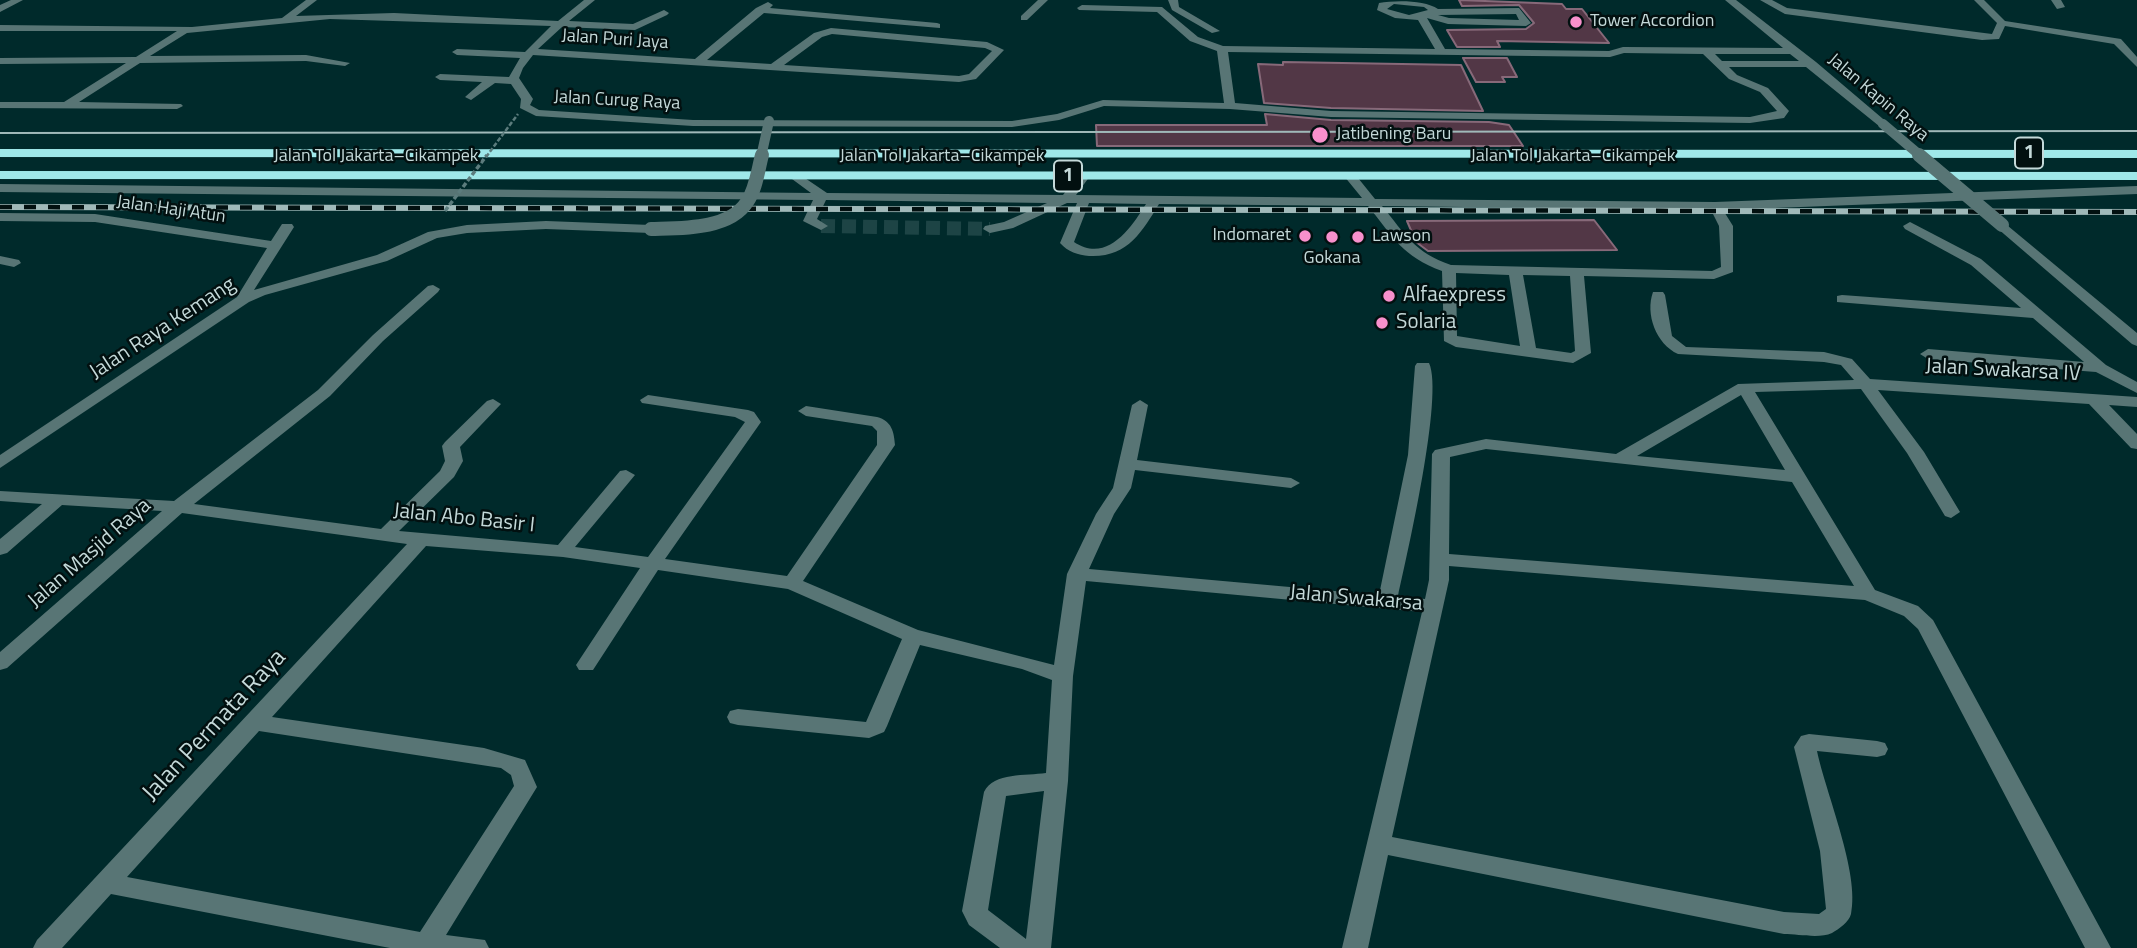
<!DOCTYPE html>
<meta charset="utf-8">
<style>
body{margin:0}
canvas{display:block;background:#002a2b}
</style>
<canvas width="2137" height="948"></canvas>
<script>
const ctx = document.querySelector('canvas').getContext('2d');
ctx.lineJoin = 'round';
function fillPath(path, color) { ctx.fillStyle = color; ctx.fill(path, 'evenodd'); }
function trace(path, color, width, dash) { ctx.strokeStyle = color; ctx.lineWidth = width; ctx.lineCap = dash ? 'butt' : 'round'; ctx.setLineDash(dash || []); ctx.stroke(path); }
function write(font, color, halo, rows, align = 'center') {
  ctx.font = font + ' "Titillium Web",sans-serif'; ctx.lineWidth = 5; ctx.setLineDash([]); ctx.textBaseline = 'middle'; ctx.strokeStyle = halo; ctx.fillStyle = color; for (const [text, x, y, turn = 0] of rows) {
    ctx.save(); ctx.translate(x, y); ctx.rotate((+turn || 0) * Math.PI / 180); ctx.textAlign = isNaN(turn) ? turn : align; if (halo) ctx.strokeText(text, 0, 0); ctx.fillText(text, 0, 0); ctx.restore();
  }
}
const building = new Path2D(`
 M1459,0L1562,4L1566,9H1582L1609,43L1497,41L1500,47H1457L1447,30L1526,29L1534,23L1519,5L1462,6Z
 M1463,58H1507L1517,77H1502L1505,82H1476Z
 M1283,62L1461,65L1483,111L1331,108L1264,103L1258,64L1283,65Z
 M1265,114L1331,120L1489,122L1509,125L1523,146H1097L1096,125H1267Z
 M1594,220L1617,250L1428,251L1416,242L1407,221Z`);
fillPath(building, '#523746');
trace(building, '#876979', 2);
trace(new Path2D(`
 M821,226L990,229`), '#1d4445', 14, [14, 7]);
fillPath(new Path2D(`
 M11,0H23L0,12V5Z
 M306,0H317L296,16L394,13L558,21L584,0H595L569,21L633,24L664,10L669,13L667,15L635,30L562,27L538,49L695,59L756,8L768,2L773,5L770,8L937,23L940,24V28L764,13L707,60L771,64L814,33L831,28L987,42L1004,50L976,79L959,82L533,55L523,68L519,78L533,99L530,105L539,110L693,120L1012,121L1057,114L1103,100L1224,103L1217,51L1190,41L1157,12L1079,10L1077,8L1082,5L1162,7L1198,37L1223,46L1435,49L1418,20L1395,18L1377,10L1379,3C1396,0 1425,0 1438,9L1519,8L1531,23L1526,26L1448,24L1427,18L1445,49L1609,51L1623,47L1783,48L1725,0H1736L1816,62L1889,124L1879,126L1806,67H1729L1737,75L1768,88L1789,111L1784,118L1750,123L1331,117L1230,109L1104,106L1059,120L1012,127L693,126L536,116L520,108L521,99L511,84L495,83L471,100L465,97L482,82L440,80L435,77L440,74L509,77L520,58L457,55L452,52L457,49L525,52L551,26L330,19L187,33L150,56L306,55L350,63L345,66L306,61L140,63L79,102L181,104L183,106L177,109L0,108V102H64L126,63L0,64V58L136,57L177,31H0V25L192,27L282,18ZM1394,4L1424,7L1428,10L1409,15L1387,9ZM1516,14L1519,20L1449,18L1438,15ZM832,34L985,48L992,51L969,74L959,76L784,65L822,37ZM1228,52L1610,57L1624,53L1703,54L1729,79L1760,92L1777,111L1750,117L1331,111L1235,103ZM1715,54H1790L1799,61H1722Z
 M1038,0H1048L1027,20H1021V16Z
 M1168,0H1178L1179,7L1220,31L1212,33L1172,10Z
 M1760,0H1772L1787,8L1992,34L1997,23L1974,0H1984L2005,21L2121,39L2137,57V67L2114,44L2005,26L1999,39L1982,40L1785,14Z
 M2051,0H2061L2065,7L2057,9Z
 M796,172L827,193L1063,195L1080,173L1084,172L1090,176L1076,195L1362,198L1344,176L1350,172L1354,173L1375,199L1715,202L2137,186V194L1723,210L1733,226V272L1714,279L1584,276L1591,353L1573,363L1456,347L1444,341L1442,271C1402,256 1394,238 1368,206L1159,204C1142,232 1127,258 1089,256C1078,255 1068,252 1060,243L1077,203H1067L1013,228L990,233L983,229L985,226L1004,222L1047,203L826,200L817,219L828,226L821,230L803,221L813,200L0,192V184L811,193L792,179L790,176ZM1089,203L1146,204C1131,228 1107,264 1074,242ZM1382,206L1711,210L1719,226L1721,267L1712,271L1451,265C1414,252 1406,235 1382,206ZM1456,273L1509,275L1520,346L1457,336ZM1523,275L1570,276L1575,351L1571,353L1536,348Z
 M0,213L95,214L271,241L282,224H292L294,227L254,290L377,255L428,232L467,225L546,221L651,225L658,229L651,233L546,229L467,233L437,238L387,261L265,295L249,302L0,468V455L237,297L267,248L95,222L0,221Z
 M2002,221L2137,333V346L2132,344L1997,228V222Z
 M1910,222L1981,259L2106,365L2137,382V393L2096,372L1928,359L1920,354L1928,349L2084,362L2033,318L1837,302V296L1842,295L2021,308L1971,265L1905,229L1903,226Z
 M0,256L19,260L21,263L14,267L0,264Z
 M433,285L440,289L438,292L383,341L330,396L194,504L381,529L440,471L445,461L442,446L445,442L487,401L493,399L501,404L460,447L463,461L454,477L399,531L558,545L620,471L626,470L635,475L575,547L648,557L745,422L735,417L642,403L640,400L648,395L748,410L754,412L761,422L665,559L787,576L877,445V431L872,426L806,416L798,411L806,406L877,417C892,421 894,432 895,445L803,581L918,630L1054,665L1067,574L1096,514L1113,488L1132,405L1140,400L1148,405L1137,460L1291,478L1300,483L1291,488L1135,470L1131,488L1114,514L1089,569L1379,595L1408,455L1415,366L1417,363H1429C1444,395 1407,555 1398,596L1425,599L1429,580L1432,454L1435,450L1486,439L1616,454L1738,384L1854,380L1841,365L1824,362L1678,354C1656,344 1645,314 1653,292H1663L1665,295L1672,336L1686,347L1824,352L1852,359L1870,379L2137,397V407L2109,405L2137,434V449L2131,448L2089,404L1878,390L1924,452L1960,512L1951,518L1945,516L1907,453L1861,389L1755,392L1875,590L1918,606L1933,620L2111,948H2085L1918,629L1904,616L1865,600L1449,566V580L1392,837L1784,912L1819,914L1826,909L1820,851L1794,747L1801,736L1809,734L1877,741L1885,743L1888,749L1885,755L1877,757L1817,751C1826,794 1860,873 1851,914C1849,922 1839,929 1832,933C1819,939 1798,934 1784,934L1388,855L1368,948H1342L1422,612L1086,581L1073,676L1068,781L1051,948H1000L969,925L962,911L984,792C994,772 1026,776 1046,773L1052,680L1022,669L920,645L887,726L884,732L869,738L738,725L730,723L727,717L730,711L738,709L866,722L902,639L788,589L658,570L593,670H579L576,665L640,568L563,557L426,546L272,717L484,748L525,760L537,787L446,935L485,940L489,948H390L111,894L62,948H33L37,940L407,544L182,513L7,668L0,670V652L162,511L62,505L7,553L0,555V539L42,504L0,501V491L174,501L318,390L373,335L428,286ZM1741,395L1785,470L1637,456ZM1486,449L1792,482L1854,586L1449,554L1450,457ZM259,731L501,768L511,775L514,786L420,932L127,877ZM1044,791L1026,939L988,910L1006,796Z`), '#587575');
fillPath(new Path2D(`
 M0,149L2137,150V158L0,157Z
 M0,171L2137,172V180L0,179Z`), '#9fe8e9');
trace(new Path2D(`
 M0,133L2137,131`), '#a0b9b9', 2);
const rail = new Path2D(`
 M0,207L2137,212`);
trace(rail, '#a0b9b9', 6);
trace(rail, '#021010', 4.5, [12]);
trace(new Path2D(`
 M486,157L518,114`), '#5c7c7d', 2.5, [4.5, 2]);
trace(new Path2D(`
 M445,211L487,155`), '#5c7c7d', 3.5, [5, 2.5]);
trace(new Path2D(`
 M1883,124L1922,157
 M761,157L769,121`), '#587575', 10);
trace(new Path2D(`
 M1919,155L2002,225
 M651,229C680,228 729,230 747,202C756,189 758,170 762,155`), '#587575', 14);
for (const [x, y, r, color] of [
 [1576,22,7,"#f890cc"],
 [1320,135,9,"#f890cc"],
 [1305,236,7,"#f890cc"],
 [1332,237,7,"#f890cc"],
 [1358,237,7,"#f890cc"],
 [1389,296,7,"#f890cc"],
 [1382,323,7,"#f890cc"]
]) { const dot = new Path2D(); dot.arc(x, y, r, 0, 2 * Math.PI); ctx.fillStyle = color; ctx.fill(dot); trace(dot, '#021010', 2.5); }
write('18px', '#c4d9d9', '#021010', [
 ["Tower Accordion",1590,22],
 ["Jatibening Baru",1336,135],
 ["Indomaret",1291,236,"right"],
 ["Lawson",1372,237],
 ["Gokana",1332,259,"center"]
], 'left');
write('18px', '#c4d9d9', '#021010', [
 ["Jalan Puri Jaya",615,40,4],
 ["Jalan Kapin Raya",1878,98,40],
 ["Jalan Curug Raya",617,101,3],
 ["Jalan Tol Jakarta–Cikampek",376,157],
 ["Jalan Tol Jakarta–Cikampek",942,157],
 ["Jalan Tol Jakarta–Cikampek",1573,157],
 ["Jalan Haji Atun",171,210,8]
]);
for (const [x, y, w] of [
 [2029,153,28],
 [1068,176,28]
]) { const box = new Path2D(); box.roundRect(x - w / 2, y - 15.5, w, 31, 5); ctx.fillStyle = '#021010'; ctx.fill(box); trace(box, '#c4d9d9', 2); }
write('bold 19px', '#c4d9d9', null, [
 ["1",2029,153],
 ["1",1068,176]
]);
write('21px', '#c4d9d9', '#021010', [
 ["Alfaexpress",1403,296],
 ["Solaria",1396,323]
], 'left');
write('21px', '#c4d9d9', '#021010', [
 ["Jalan Raya Kemang",163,329,-33],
 ["Jalan Swakarsa IV",2003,371,3],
 ["Jalan Abo Basir I",464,519,6],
 ["Jalan Masjid Raya",90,554,-41],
 ["Jalan Swakarsa",1356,599,5]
]);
write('24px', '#c4d9d9', '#021010', [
 ["Jalan Permata Raya",215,726,-47]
]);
</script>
